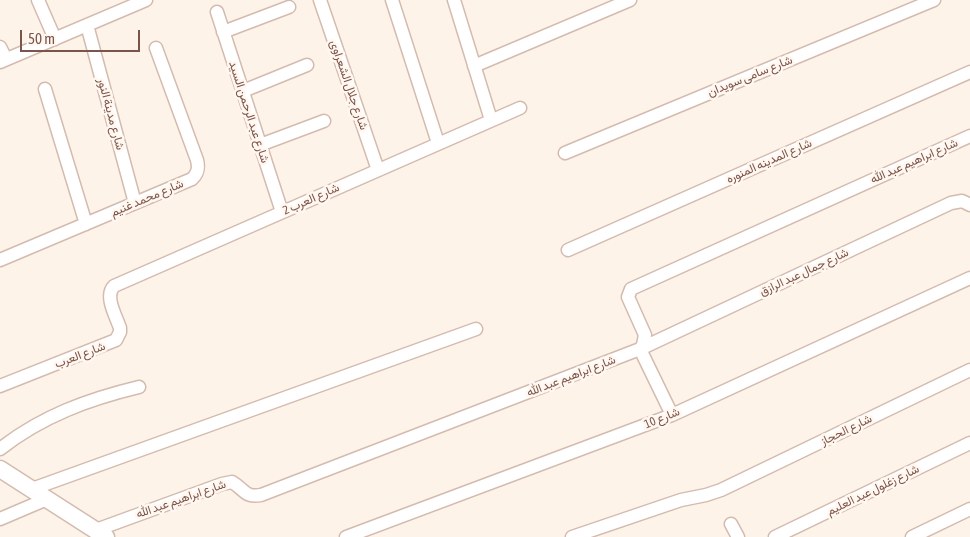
<!DOCTYPE html>
<meta charset="utf-8">
<style>
body{margin:0}
#map{position:relative;width:970px;height:537px;overflow:hidden;background:#fef3e8;font-family:"Asap Condensed",sans-serif}
canvas{display:block}
.scale{position:absolute;left:20px;top:30px;width:120px;height:22px;box-sizing:border-box;border:2px solid #7b5549;border-top:0;padding-left:6px;font-size:15px;line-height:18px;white-space:nowrap;color:#7b5549;-webkit-text-stroke:4px #fff7f0;paint-order:stroke}
</style>
<div id="map">
<canvas width="970" height="537"></canvas>
<div class="scale">50 m</div>
</div>
<script>
const ctx = document.querySelector('canvas').getContext('2d');
ctx.lineJoin = 'round';
function trace(path, color, width, dash) { ctx.strokeStyle = color; ctx.lineWidth = width; ctx.lineCap = dash ? 'butt' : 'round'; ctx.setLineDash(dash || []); ctx.stroke(path); }
function write(font, color, halo, rows, align = 'center') {
  ctx.font = font + ' "Asap Condensed",Vazirmatn,sans-serif'; ctx.lineWidth = 5; ctx.setLineDash([]); ctx.textBaseline = 'middle'; ctx.strokeStyle = halo; ctx.fillStyle = color; for (const [text, x, y, turn = 0] of rows) {
    ctx.save(); ctx.translate(x, y); ctx.rotate((+turn || 0) * Math.PI / 180); ctx.textAlign = isNaN(turn) ? turn : align; if (halo) ctx.strokeText(text, 0, 0); ctx.fillText(text, 0, 0); ctx.restore();
  }
}
const minor = new Path2D(`
 M38,0L55,39
 M320,0L378,170
 M392,0L438,143
 M454,0L491,120
 M217,12L282,212
 M87,25L135,203
 M223,32L289,7
 M0,47L6,59
 M0,62L146,0
 M474,66L630,0
 M45,89L86,224
 M243,91L307,65
 M260,145L324,121
 M565,153L934,0
 M568,250L970,72
 M0,260L192,179C198,173 199,168 197,160L156,48
 M640,349L643,345L645,335L628,297L631,289L970,136
 M640,349L672,415
 M0,386L116,340L120,332V328C116,316 104,296 114,286L520,108
 M0,449C42,416 89,399 139,387
 M32,489L476,329
 M0,519L47,499
 M731,524L738,537
 M96,530L222,484L232,482C244,489 245,498 261,495L640,349L951,203L962,201L970,205
 M346,537L672,415L970,278
 M572,537L681,500L706,495L721,490L970,370
 M775,537L970,443
 M912,537L970,509`);
const tertiary = new Path2D(`
 M0,469L106,537`);
trace(minor, '#d4bbaf', 15);
trace(tertiary, '#d4bbaf', 19);
trace(minor, '#fff', 12);
trace(tertiary, '#fff', 16);
write('12px', '#7b5549', '#fff7f0', [
 ["شارع سامى سويدان",750,76,-22],
 ["شارع جلال الشعراوى",349,85,71],
 ["شارع عبد الرحمن السيد",249,112,72],
 ["شارع مدينة النور",111,114,75],
 ["شارع المدينه المنوره",769,161,-24],
 ["شارع ابراهيم عبد الله",914,161,-24],
 ["شارع محمد غنيم",147,198,-23],
 ["شارع العرب 2",311,199,-24],
 ["شارع جمال عبد الرازق",804,272,-25],
 ["شارع العرب",80,355,-21],
 ["شارع ابراهيم عبد الله",571,376,-21],
 ["شارع 10",662,418,-22],
 ["شارع الحجاز",846,430,-26],
 ["شارع زغلول عبد العليم",873,490,-26],
 ["شارع ابراهيم عبد الله",181,499,-19]
]);
</script>
